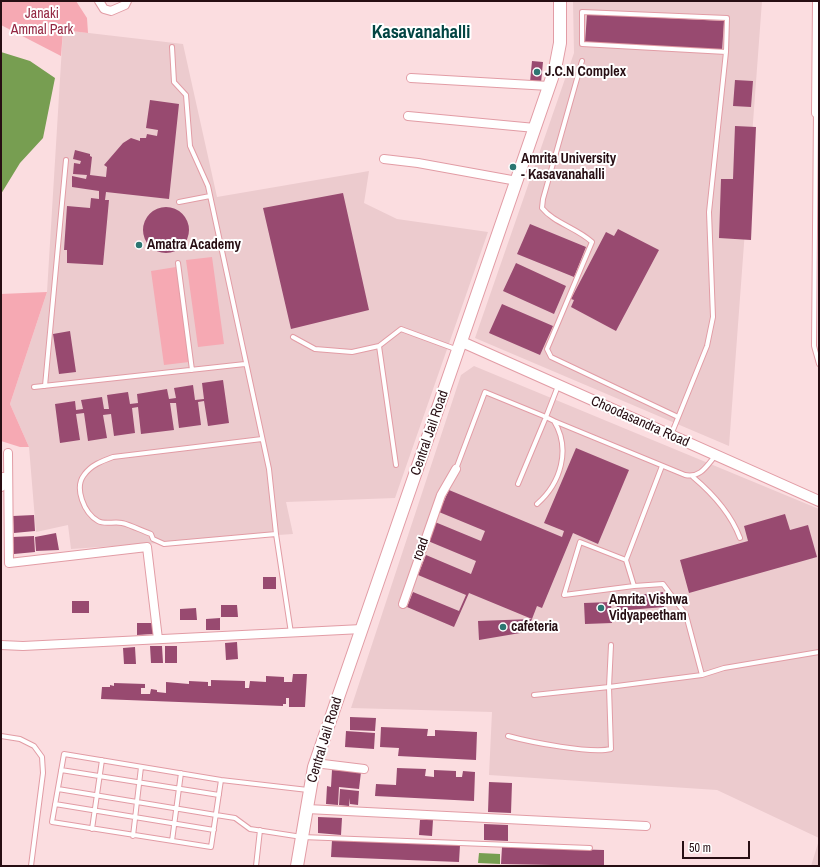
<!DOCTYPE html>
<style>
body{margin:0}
#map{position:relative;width:820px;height:867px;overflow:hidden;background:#fbdde0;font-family:"Archivo Narrow",sans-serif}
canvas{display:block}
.frame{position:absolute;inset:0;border:2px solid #270e13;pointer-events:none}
.scale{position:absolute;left:682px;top:841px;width:68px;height:18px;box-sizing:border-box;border:2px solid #270e13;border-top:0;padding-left:5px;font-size:12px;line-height:14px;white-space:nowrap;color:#270e13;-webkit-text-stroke:3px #fff;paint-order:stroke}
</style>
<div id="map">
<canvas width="820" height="867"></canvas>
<div class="frame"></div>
<div class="scale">50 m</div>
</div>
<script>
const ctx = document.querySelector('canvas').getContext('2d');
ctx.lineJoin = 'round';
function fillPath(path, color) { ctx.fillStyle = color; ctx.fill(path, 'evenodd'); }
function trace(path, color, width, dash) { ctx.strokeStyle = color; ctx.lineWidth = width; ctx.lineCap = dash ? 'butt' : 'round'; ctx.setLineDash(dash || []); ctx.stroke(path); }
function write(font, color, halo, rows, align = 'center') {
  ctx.font = font + ' "Archivo Narrow",sans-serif'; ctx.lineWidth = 4; ctx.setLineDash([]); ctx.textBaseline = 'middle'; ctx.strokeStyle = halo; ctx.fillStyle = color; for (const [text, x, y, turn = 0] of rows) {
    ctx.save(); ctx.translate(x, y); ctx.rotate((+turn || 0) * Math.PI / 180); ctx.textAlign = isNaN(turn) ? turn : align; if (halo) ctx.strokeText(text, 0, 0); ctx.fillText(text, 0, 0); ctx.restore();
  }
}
fillPath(new Path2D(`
 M573,1H762L729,446L475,338L574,53Z
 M63,30L183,44L217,197L369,171L364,203L397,219L488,232L395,498L286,502L293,534L71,549L68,525L36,532L29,447L10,404L47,292Z
 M474,366L819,509V838L717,790L489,775L492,712L351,708L461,375Z
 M819,840V866H811Z`), '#eccbce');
fillPath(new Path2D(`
 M1,1H76L87,18L88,33L63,30L61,56L1,25Z
 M212,257L224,344L198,347L186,260Z
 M176,267L189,362L164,365L151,271Z
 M47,292L10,404L29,447H20L1,441V294Z`), '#f6a9b3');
fillPath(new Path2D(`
 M1,52L30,61L55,78L43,138L20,163L1,194Z
 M479,853L500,854V864L478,863Z`), '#779e51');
fillPath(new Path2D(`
 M587,14L724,21L722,51L585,43Z
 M532,61L543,62L541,83L530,82Z
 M735,80L753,81L751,107L733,106Z
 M150,100L179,104L169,199L106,192L105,200H109L103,265L67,263V250H64L67,206L90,208L91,198L99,199V191L72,187V176L86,179L87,175L73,174L74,163L80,164L81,161L73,159L75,150L90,154V156L92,157L90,175L106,177L107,167L104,165L123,143L131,138L140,141V138H146L147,134L157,136L158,130L146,128Z
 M735,126L756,127L751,240L719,238L721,179H733Z
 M343,193L369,310L291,329L263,208Z
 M143 230a23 23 0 1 1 46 0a23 23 0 1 1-46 0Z
 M530,224L586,247L574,277L517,254Z
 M618,229L659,250L616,331L571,307L574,300L571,299L606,232L614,236Z
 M516,263L566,286L554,314L503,291Z
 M502,304L553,326L540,355L489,333Z
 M70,331L76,372L59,374L53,334Z
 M223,380L229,423L208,426L204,401L198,402L201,425L179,428L176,403H170L174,430L141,434L138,407L132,408L135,433L114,436L111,414L103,415L107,438L88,441L84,413L76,414L80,440L60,443L55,404L75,401L76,410L83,409L81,400L102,397L104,409H109L107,395L128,392L130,404L138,403L137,394L167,389L169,399L176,398L174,388L193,385L195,400L204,399L202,383Z
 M576,448L629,470L598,544L573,533L542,608L537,606L532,619L469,593L454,627L407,607L413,592L459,611L466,595L418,575L426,555L471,574L476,561L428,541L435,522L481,541L485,531L439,512L449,490L562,537L564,531L544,523Z
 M785,514L790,530L808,525L817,557L689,593L680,560L748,541L744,526Z
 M34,515L35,531L14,533L13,516Z
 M56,533L59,550L36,551L35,537Z
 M34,536L35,552L14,554L13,537Z
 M263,577H276V589H263Z
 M663,592L664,607L616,611L618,597Z
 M72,601H89V613H72Z
 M611,602L612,623L585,624L584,603Z
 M221,605H237L238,617H221Z
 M196,608L197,620H180V609Z
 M220,618V630H206V619Z
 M532,619L526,632L479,640L478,621Z
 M137,623H153L154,634L137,635Z
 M237,642L238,659L226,660L225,643Z
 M150,646H162L163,663H151Z
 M165,646H177V663H165Z
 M135,647L136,664H124L123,648Z
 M293,674H307L305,707H289V698H286V704H283V706L101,699L102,687H110V685L114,686V683L145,684V688H141V694H150L151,689L157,690V692L166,693V682L189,684V681L208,682V686H211V680L245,681V688H249L250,681L266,682V676L284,677V682H292Z
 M350,717L376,718L375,731L350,730Z
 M381,727L428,729L427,736H435V730L477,732L476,760L398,756L399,748L380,747Z
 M346,731L375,733L374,749L345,747Z
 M397,768L426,769L425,776L434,777V770L456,771V777H462L463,771L475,772L474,801L375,796L376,784L396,785Z
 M332,770L361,772L359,789L339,787L338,805L326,804L327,786L331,787Z
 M489,782L512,783L511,813L488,812Z
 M340,789L359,791L358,805L350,804V798L349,806L339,805Z
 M318,817L342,818L341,835L318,833Z
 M420,820H433L432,836L419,835Z
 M484,824L508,825V841L484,840Z
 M332,840L460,845L459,862L331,857Z
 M502,847L604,850V866L501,864Z`), '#984a70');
const service = new Path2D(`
 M172,47L174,82L186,95L190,146L208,186L269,469L276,534L291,633
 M582,61L543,199L542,208C554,223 577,228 592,242L547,349L551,357L678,417
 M816,113L814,346L819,364
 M179,202L210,196
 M178,263L192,370
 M293,337L315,349L352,352L379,346L401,329L458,350
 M379,346L396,465
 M45,386L66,160
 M558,386L546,417L554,421L685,475C700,478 706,467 715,456
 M34,387L245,364
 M671,435L707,346L713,317L709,212L726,52L727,18L582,12V44L726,52
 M262,439L113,457C102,461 91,465 84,475C74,488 84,513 98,521C105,525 114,521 122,523C131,525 142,531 151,534L153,539L164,544L276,534
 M456,469L485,392L546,417L518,484
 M693,477C712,493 731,514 740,538
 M537,504C561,483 571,449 554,421
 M626,560L580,542L564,595L634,586
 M702,675L724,668L819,652
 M534,695L609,687L611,645
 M1,736L20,739L34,746L42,757L43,773L31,866
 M508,736C530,742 591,754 611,749L609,687L702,675L686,615L663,584L634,586L626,560L662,466
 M61,770L219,795
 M221,780L211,847L52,822L64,754L221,780L308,790
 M58,789L216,815L235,818L250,829L302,837L590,848
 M55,804L214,830
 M92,829L102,760
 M133,836L141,767
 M172,841L181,773
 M256,866L260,830`);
const minor = new Path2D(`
 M99,1L104,9L111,11L125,5L127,1
 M411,78L549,86
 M816,113L817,1
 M408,116L535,128
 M384,159L418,163L517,181
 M8,453L9,563L147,547L158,639
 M1,487L3,477
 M403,604L441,495L456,469
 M1,645L23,646L362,629
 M315,763L364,769
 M307,809L646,826`);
const tertiary = new Path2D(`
 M462,342L819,501`);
const secondary = new Path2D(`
 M297,866L314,767L555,69L560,43V1`);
trace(service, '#e29ca5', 6);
trace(minor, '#e29ca5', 10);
trace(tertiary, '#e29ca5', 12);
trace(secondary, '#e29ca5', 14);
trace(service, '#fff', 4);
trace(minor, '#fff', 8);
trace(tertiary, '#fff', 10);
trace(secondary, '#fff', 12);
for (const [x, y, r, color] of [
 [537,72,4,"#2c7672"],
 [513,167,4,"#2c7672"],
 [139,245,4,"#2c7672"],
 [601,608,4,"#2c7672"],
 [503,627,4,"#2c7672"]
]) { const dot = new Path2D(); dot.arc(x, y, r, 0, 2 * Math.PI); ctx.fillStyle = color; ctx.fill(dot); trace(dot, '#fff', 1.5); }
write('14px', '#942742', '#fff', [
 ["Janaki",42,14],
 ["Ammal Park",42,30]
]);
write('bold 14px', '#270e13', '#fff', [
 ["J.C.N Complex",545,72],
 ["Amrita University",521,159],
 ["- Kasavanahalli",521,175],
 ["Amatra Academy",147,245],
 ["Amrita Vishwa",609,600],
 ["Vidyapeetham",609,616],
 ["cafeteria",511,627]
], 'left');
write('14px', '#270e13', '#fff', [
 ["Choodasandra Road",640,422,24],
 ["Central Jail Road",430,433,-71],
 ["road",421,549,-70],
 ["Central Jail Road",325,740,-73]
]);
write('bold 18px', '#024543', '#fff', [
 ["Kasavanahalli",421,33]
]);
</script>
